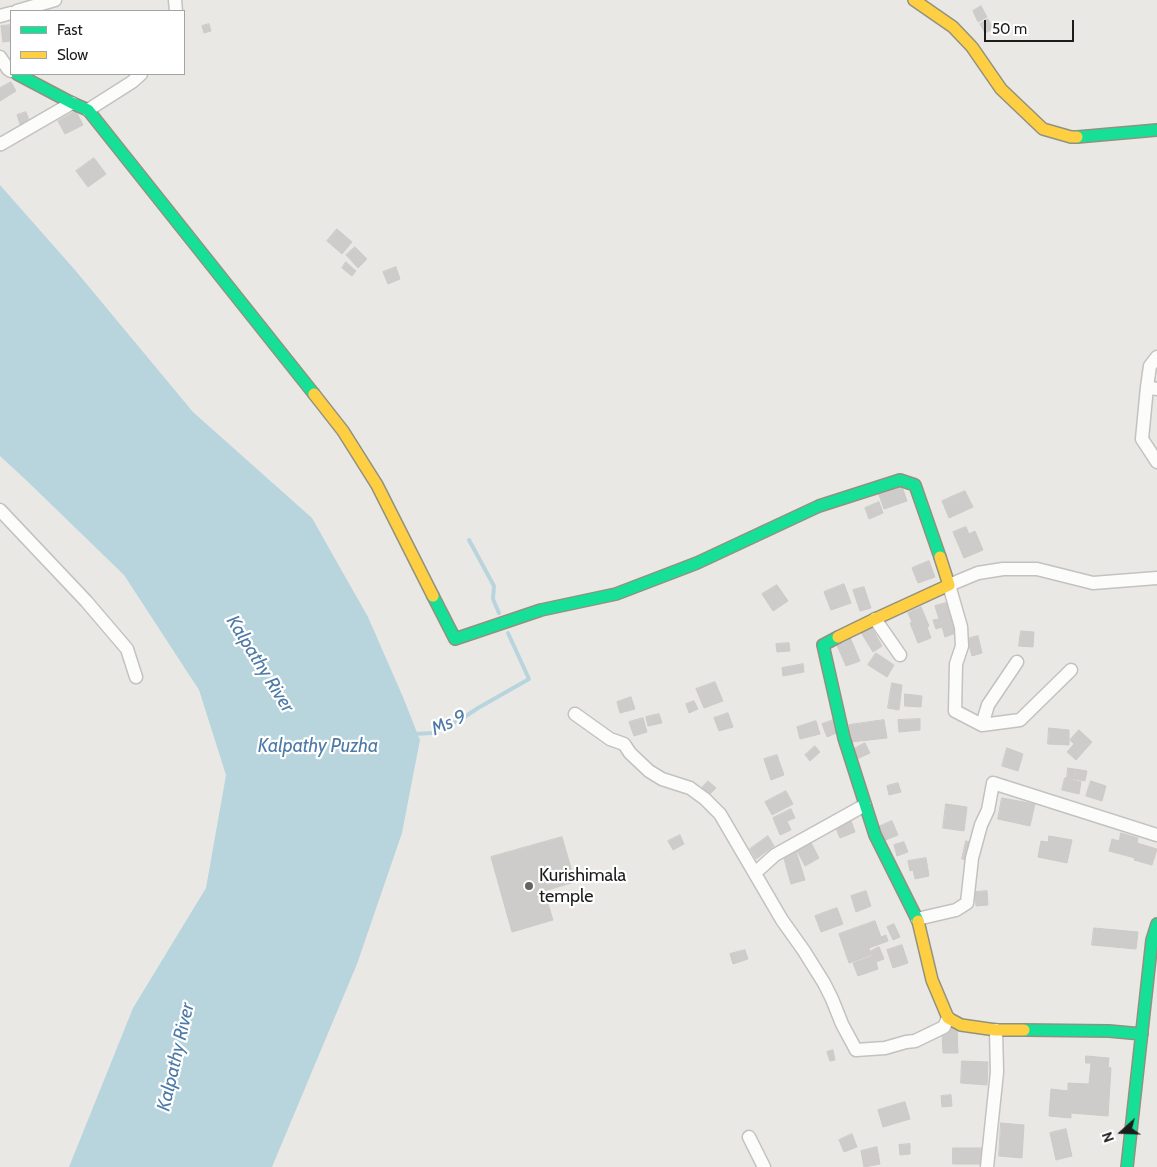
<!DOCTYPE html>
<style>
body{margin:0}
#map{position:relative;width:1157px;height:1167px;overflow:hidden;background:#eae8e5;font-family:Cabin,sans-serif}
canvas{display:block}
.legend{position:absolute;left:10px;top:10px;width:175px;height:65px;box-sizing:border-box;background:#fff;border:1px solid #a4a4a4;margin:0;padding:6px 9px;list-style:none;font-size:15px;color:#1c1c1c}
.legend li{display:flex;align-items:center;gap:10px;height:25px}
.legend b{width:25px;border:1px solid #a4a4a4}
.north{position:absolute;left:1097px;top:1107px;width:50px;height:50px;-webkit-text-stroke:4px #fff;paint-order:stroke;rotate:250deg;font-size:14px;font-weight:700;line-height:20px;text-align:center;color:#1c1c1c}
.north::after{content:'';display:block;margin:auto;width:18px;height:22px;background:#1c1c1c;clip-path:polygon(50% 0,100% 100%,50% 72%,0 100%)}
.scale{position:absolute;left:984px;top:20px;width:90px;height:22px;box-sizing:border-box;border:2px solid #1c1c1c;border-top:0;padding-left:6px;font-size:15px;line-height:18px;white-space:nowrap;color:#1c1c1c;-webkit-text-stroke:4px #fff;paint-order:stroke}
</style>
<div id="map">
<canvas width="1157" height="1167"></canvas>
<ul class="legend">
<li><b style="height:6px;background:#16e098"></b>Fast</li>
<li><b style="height:6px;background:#ffcf43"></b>Slow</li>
</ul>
<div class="north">N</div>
<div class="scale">50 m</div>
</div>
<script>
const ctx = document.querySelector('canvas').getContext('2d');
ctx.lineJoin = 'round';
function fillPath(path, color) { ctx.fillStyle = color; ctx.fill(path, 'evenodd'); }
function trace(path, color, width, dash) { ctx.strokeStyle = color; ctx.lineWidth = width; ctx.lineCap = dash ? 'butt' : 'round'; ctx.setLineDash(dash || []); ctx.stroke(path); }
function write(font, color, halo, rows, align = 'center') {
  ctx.font = font + ' Cabin,sans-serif'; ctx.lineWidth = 4.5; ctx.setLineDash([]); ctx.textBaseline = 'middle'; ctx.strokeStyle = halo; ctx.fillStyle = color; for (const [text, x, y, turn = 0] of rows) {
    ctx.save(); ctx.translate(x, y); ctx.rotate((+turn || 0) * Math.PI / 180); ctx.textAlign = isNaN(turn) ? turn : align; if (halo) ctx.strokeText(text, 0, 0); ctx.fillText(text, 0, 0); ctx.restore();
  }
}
fillPath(new Path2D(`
 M0,185L75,270L193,412L312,518L368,617L403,697L420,740L402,833L357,964L272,1167H69L133,1008L206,888L226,775L199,690L124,575L26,480L0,456Z`), '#b8d5dd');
trace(new Path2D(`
 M469,540L494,586L493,599L499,613
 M414,734L432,733L460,720L478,708L529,679L508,633`), '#b8d5dd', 4);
const building = new Path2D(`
 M981,6L987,17L978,22L973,11Z
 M988,19L993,29L985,33L980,24Z
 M209,24L211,31L204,33L202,26Z
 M11,25V41L3,42L1,26Z
 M11,82L16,91L0,101V88Z
 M76,111L83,125L65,134L58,121Z
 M26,112L30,123L21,127L17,115Z
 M94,158L106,174L88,187L76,171Z
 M337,229L352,242L342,254L327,241Z
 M355,247L367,259L358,268L346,255Z
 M346,262L356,271L352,276L342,268Z
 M396,267L400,279L388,284L383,272Z
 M900,481L907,501L884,509L877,489Z
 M965,491L973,507L949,518L942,501Z
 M879,502L883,513L869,519L865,508Z
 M966,527L969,534L975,531L983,550L964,558L953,532Z
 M929,561L935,577L918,583L912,568Z
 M844,584L851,603L831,610L824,592Z
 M777,585L788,601L773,611L762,594Z
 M864,587L871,608L860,611L853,590Z
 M946,603L956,633L945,637L942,627L936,629L933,620L939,619L935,606Z
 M921,607L929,626L927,627L931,638L918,643L910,623L912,622L908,613Z
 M869,623L882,646L873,652L859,629Z
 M1021,631L1034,632L1033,647L1019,646Z
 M978,636L982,653L972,656L967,639Z
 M850,637L860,661L846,666L836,643Z
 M789,643L790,651L777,652L776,644Z
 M876,653L894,665L887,677L868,665Z
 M803,664L804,672L783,676L782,668Z
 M715,682L723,701L704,708L696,689Z
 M892,683L902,685L899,710L888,708Z
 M905,694L922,696L921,707L905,706Z
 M631,697L635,709L620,713L617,702Z
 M694,701L698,709L689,713L686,704Z
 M728,713L733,727L719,731L714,718Z
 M659,714L662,723L648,726L646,717Z
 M643,718L647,732L634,736L629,722Z
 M836,719L841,731L827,737L822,724Z
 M920,719V730L899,732L898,720Z
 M884,720L887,738L851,742L849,725Z
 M816,721L820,734L800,739L797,727Z
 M1049,728L1069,730V745L1048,744Z
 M1079,730L1092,742L1076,760L1067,752L1074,744L1070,740Z
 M865,743L870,753L857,759L852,750Z
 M815,746L820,752L810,761L805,755Z
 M1007,748L1023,754L1018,771L1002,766Z
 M777,755L784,775L771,780L764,759Z
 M1068,768L1074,769L1073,779L1067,778Z
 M1075,769L1087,771L1085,781L1074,779Z
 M1065,778L1081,782L1079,794L1062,790Z
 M708,781L716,788L708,796L701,789Z
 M1091,781L1106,786L1102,801L1086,796Z
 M898,783L901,792L889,795L887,786Z
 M786,791L793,804L772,815L765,802Z
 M1002,798L1035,804L1030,826L998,819Z
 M946,804L967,807L964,831L943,828Z
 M791,809L795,818L787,821L791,830L780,835L773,818Z
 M849,815L855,832L840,838L833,821Z
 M892,821L898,835L883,841L878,827Z
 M1121,833L1138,838L1137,843L1157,849L1152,865L1134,860L1135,858L1109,851L1112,839L1119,841Z
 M680,835L684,844L673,850L668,841Z
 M807,835L819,858L805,866L793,843Z
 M768,836L774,846L756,859L750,849Z
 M1049,836L1072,840L1067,863L1038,857L1041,841L1048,842Z
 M562,837L575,882L544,891L553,920L512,932L491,857Z
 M966,841L975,843L971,861L962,859Z
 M904,842L908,852L897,856L894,845Z
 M796,851L805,880L791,884L783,855Z
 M926,858L929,876L915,879L913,870L910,871L908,861Z
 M866,891L871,906L856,912L851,896Z
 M987,891L988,905L976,906L975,892Z
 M837,908L843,924L821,932L815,916Z
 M875,921L881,937L886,935L888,941L869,948L871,955L849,963L839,934Z
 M894,924L900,937L893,940L887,927Z
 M1094,928L1138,932L1136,949L1092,945Z
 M902,945L908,963L893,968L887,950Z
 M879,947L884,959L876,962L878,969L858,976L853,963L872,956L871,951Z
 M745,950L748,959L733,964L730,954Z
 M957,1028L958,1053H943L942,1029Z
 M833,1050L835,1060L830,1061L827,1052Z
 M1086,1056L1109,1058L1108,1067L1111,1068L1108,1116L1071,1113V1118L1049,1116L1051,1089L1068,1091V1083L1089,1084L1091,1063H1086Z
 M962,1061L988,1062L987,1085L961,1083Z
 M951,1095L952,1106L942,1107L941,1096Z
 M905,1102L910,1119L883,1127L878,1110Z
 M1001,1123L1024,1125L1022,1158L999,1156Z
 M1066,1129L1072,1156L1056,1160L1050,1133Z
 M852,1134L857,1147L844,1152L839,1140Z
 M910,1144V1154L900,1155L899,1145Z
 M877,1147L880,1164L864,1167L861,1151Z
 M953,1148H982L981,1164H953Z`);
fillPath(building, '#ceccca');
trace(building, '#cdcac6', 1);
const street = new Path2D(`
 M175,0L176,11
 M17,11L55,0
 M0,16L11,13
 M0,57L8,69L11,71
 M88,110L132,82L141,74
 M0,143L1,144L72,103
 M1147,387L1150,366L1157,357
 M1157,389L1147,387L1142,439L1157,462
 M0,510L86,601L127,649L136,677
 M875,619L900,655
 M1017,662L988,705L982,725L1020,720L1071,670
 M575,714L610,739L624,744L630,753L649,771L662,779L690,788L705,799L720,814L782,920L804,951L824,983L832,999L842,1024L856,1050L885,1048L906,1042L915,1041L944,1027L948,1018
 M982,725L955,711L956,664L962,646L961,627L949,585L978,573L1003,569H1037L1093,583L1157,578
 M755,873L775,855L865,805
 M917,919L956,910L967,903L972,858L981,825L988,810L993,783L1157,835
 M749,1137L764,1167
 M987,1167L997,1072L996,1030`);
const fast = new Path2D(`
 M17,74L72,103L88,110L314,394
 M1077,137L1157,130
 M433,596L455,639L541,610L616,594L697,563L819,506L900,480L915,485L940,557
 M838,637L823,645L844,738L875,835L918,921
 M1024,1030L1109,1031L1142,1034
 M1127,1167L1152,940L1157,924`);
const slow = new Path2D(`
 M914,0L953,27L972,47L1001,89L1043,129L1071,137H1077
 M314,394L343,431L377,485L433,596
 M838,637L875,619L949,585L940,557
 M918,921L932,980L948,1018L961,1025L996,1030H1024`);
trace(street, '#c3c2c1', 15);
trace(fast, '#91927e', 14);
trace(slow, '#91927e', 14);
trace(street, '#fcfcfb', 12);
trace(fast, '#16e098', 11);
trace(slow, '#ffcf43', 11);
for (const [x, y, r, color] of [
 [529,886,5,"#646362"]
]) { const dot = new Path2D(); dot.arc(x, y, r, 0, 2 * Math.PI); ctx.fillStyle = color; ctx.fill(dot); trace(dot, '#fff', 2); }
write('18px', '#1c1c1c', '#fff', [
 ["Kurishimala",539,876],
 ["temple",539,897]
], 'left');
write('italic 19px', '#4d7aa6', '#fff', [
 ["Kalpathy River",260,664,58],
 ["Ms 9",449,723,-24],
 ["Kalpathy Puzha",318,746],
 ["Kalpathy River",176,1057,-77]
]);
</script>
